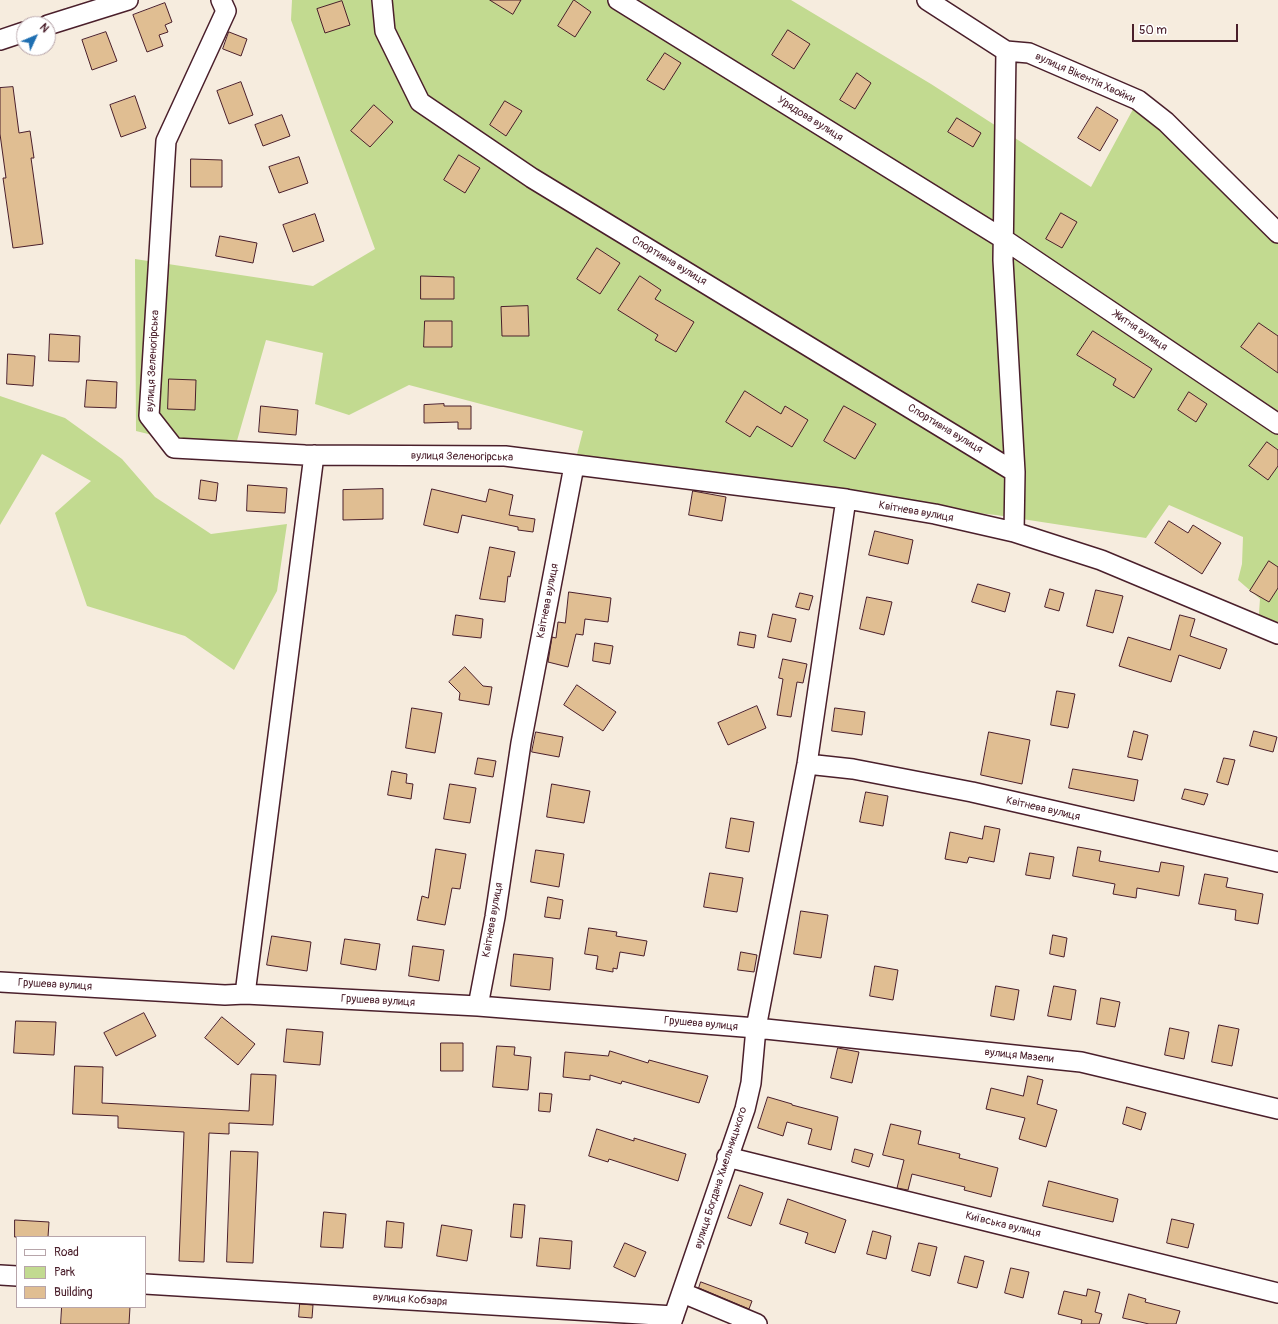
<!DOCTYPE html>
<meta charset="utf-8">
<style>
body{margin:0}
#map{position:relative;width:1278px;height:1324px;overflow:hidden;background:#f6ecde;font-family:Pangolin,sans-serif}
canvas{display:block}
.legend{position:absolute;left:16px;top:1236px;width:130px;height:72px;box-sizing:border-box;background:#fff;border:1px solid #b7a5aa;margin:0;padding:5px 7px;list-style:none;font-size:12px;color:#4a1f2b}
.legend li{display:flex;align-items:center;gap:8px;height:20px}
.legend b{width:20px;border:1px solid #b7a5aa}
.north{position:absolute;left:16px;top:16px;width:40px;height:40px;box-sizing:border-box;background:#fff;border:1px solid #b7a5aa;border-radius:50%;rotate:46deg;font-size:11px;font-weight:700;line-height:16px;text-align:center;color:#4a1f2b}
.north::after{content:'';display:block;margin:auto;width:14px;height:18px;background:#1f6fb2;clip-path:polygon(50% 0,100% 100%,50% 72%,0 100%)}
.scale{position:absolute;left:1132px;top:24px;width:106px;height:18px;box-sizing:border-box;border:2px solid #4a1f2b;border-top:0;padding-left:5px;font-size:12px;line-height:14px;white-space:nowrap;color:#4a1f2b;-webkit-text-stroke:3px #fff;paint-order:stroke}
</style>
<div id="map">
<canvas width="1278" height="1324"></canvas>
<ul class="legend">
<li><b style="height:5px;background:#fff"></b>Road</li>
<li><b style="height:11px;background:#c2da90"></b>Park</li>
<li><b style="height:11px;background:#e0be92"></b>Building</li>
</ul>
<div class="north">N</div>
<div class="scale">50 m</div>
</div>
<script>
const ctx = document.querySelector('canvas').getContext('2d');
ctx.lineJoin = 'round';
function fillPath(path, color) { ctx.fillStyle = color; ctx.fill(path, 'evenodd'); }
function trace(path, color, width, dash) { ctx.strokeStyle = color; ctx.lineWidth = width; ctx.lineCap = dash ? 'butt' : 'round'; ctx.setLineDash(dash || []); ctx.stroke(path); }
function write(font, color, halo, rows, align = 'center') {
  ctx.font = font + ' Pangolin,sans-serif'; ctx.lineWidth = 3; ctx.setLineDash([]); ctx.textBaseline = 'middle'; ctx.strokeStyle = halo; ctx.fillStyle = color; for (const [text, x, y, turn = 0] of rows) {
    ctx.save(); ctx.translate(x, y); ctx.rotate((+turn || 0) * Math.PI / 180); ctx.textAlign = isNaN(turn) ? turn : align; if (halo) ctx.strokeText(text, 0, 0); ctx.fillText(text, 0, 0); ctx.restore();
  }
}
fillPath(new Path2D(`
 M292,0H791L931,84L1091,187L1138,100L1278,233V634L1258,627L1260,599L1238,580L1242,564L1243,537L1169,505L1146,538L996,515L846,499L574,466L583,431L409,385L349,415L315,404L323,353L266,340L232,458L185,443L136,431L135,259L313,286L375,249L291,20Z
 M0,396L65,418L122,459L155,497L211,534L287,524L277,591L234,670L185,636L87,606L55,513L91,481L42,454L0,525Z`), '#c2da90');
const building = new Path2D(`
 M490,0H521L513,14Z
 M574,0L591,12L575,37L558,26Z
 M342,1L350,25L325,33L317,9Z
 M165,3L172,22L165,25L168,32L159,35L163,46L147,52L133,15Z
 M788,30L810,44L794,69L772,55Z
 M106,32L117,61L92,70L82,40Z
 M229,32L247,39L241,56L223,49Z
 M665,53L681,63L664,90L647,80Z
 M857,73L871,83L855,109L840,100Z
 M241,82L253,115L229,124L217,91Z
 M13,87L19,133L30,131L34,158H31L43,244L13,248L3,178H6L0,134V88Z
 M135,96L146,128L121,137L110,105Z
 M505,101L522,111L506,136L490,125Z
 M374,105L393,122L370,147L351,131Z
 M1097,107L1118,120L1100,151L1078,138Z
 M282,115L290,136L263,146L255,125Z
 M957,118L981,133L973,147L948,132Z
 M459,155L480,168L465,193L444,180Z
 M299,157L308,183L279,193L269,167Z
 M191,159L222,160V187H191Z
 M1061,213L1077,222L1062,248L1046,239Z
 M315,214L324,241L293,252L283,225Z
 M220,236L257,243L253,263L216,256Z
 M597,248L620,263L600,294L577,279Z
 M421,276L454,277V299H421Z
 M640,276L661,290L655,299L694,322L676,352L655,340L658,335L618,310Z
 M528,306L529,336H502L501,307Z
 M425,321H452V347H424Z
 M1259,323L1278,336V373L1241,347Z
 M1093,331L1152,369L1134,398L1113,385L1116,379L1077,355Z
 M50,334L80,336L79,362L49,361Z
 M8,354L35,356L33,386L7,384Z
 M169,379L196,380L195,410L168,409Z
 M87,380L117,382L116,408L85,407Z
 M745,391L781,414L785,406L808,420L792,447L757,426L750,437L726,422Z
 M1189,392L1207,404L1196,422L1178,410Z
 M444,404V406H471V429H458V422L424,423V405Z
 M261,406L298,410L296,435L259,432Z
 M844,406L876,424L855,459L824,441Z
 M1267,442L1278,450V466L1268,480L1249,466Z
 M201,480L218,483L216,501L199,499Z
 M248,485L287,488L285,513L247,511Z
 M383,489V519L343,520V490Z
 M432,489L486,502L489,489L513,495L509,515L535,519L533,532L518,530V527L462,515L458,533L424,525Z
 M693,491L726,497L722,521L689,515Z
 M1169,521L1188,533L1193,525L1221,543L1202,574L1155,543Z
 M875,531L913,540L908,564L869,555Z
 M490,547L515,552L510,577L508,576L505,602L480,599Z
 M1269,561L1278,567V588L1269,602L1250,591Z
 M978,584L1010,593L1005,612L972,602Z
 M1050,589L1064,593L1059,611L1045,607Z
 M1096,590L1123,596L1113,633L1087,626Z
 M569,592L611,598L608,622L585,619L583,635L576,634L568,667L548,662L552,637L556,638L558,622L565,623Z
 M800,593L813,596L809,610L796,607Z
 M867,597L892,602L884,635L860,629Z
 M773,614L796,619L791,642L768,637Z
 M456,615L483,619L481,638L453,635Z
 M1180,615L1195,619L1190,636L1227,649L1220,669L1179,655L1171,682L1119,666L1128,637L1170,650Z
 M740,632L756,635L754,648L738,645Z
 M595,643L613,646L610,664L593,661Z
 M783,659L807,664L803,683L797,682L791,717L777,715L783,679L779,678Z
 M465,667L483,686L492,687L489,705L459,700L460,693L449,682Z
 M577,685L616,712L603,731L564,705Z
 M1057,691L1075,694L1068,728L1051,725Z
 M757,706L766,728L728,745L718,723Z
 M412,708L442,713L435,753L406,748Z
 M835,708L865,712L862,735L832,731Z
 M1134,731L1148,735L1142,760L1128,757Z
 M1254,731L1277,737L1273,752L1250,746Z
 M536,732L563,737L559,757L532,752Z
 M989,732L1030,740L1022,784L981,775Z
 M478,758L496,761L493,777L475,774Z
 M1224,758L1235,760L1228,785L1217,782Z
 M1073,769L1138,780L1134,801L1069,788Z
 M392,771L407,774L406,783L413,784L411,799L388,795Z
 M450,784L476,788L470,823L444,819Z
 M552,784L590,791L584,823L547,817Z
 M1185,789L1208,794L1204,805L1182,799Z
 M866,792L888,796L883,826L860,822Z
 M731,818L754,822L749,852L726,848Z
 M985,826L1000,829L994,862L969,857L967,863L945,859L950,832L982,839Z
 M1078,847L1101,851L1099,861L1159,872L1161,862L1184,866L1179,896L1137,888L1136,898L1113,894L1115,884L1073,876Z
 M436,849L466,854L460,889L452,888L445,925L417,920L422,896L428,898Z
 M536,850L564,854L559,887L531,882Z
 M1030,853L1054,857L1050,879L1026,875Z
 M710,873L743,878L737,912L704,907Z
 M1205,874L1228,878L1226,887L1263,894L1258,924L1235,920L1236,910L1199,904Z
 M548,897L563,900L560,919L545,917Z
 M801,911L828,915L821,958L794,954Z
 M589,928L617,932L616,936L647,941L644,956L620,952L617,969L613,968V972L596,969L598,956L585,954Z
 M1053,935L1067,938L1064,957L1050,954Z
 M272,936L311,942L307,971L267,965Z
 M345,939L380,944L376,970L341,964Z
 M413,946L444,950L439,981L409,976Z
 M741,952L757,955L754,972L738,970Z
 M514,954L553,958L550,990L511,986Z
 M875,966L898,970L893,1000L870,996Z
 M996,986L1019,990L1014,1020L991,1016Z
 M1054,986L1076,990L1071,1020L1048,1016Z
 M1101,998L1120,1002L1115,1027L1097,1024Z
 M144,1013L156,1036L116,1056L104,1033Z
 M222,1017L255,1044L238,1065L205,1038Z
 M16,1021L56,1022L54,1055L14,1053Z
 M1219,1025L1239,1029L1232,1066L1212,1062Z
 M1170,1028L1189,1032L1184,1059L1165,1055Z
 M287,1029L323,1032L320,1065L284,1062Z
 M441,1043H463V1071H441Z
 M497,1046L515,1047L514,1055L531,1057L528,1090L493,1087Z
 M838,1048L859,1052L852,1083L831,1078Z
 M610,1051L648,1063L649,1060L708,1076L699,1103L622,1081L621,1084L590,1075V1080L563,1077L565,1052L608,1056Z
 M75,1066L103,1067L102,1103L249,1111L251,1074L276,1075L273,1125L229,1123V1134L209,1133L204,1262L179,1261L184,1132L118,1128V1116L73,1114Z
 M1028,1076L1043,1080L1037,1104L1057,1110L1046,1147L1019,1139L1025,1118L986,1109L991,1088L1023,1096Z
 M540,1093L552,1094L550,1112L539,1111Z
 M768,1097L792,1104V1105L838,1117L831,1150L808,1144L812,1129L787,1122L783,1136L758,1128Z
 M1127,1107L1146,1113L1141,1130L1123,1124Z
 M891,1124L921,1131L918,1144L960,1154L959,1158L998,1168L991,1197L964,1190L965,1187L912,1174L908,1190L897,1188L904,1160L883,1155Z
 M597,1129L634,1141V1138L686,1154L678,1181L609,1159L608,1162L589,1156Z
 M855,1149L873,1154L869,1167L852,1162Z
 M231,1151L258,1152L253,1263L227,1262Z
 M1049,1181L1118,1199L1113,1222L1043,1206Z
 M740,1185L763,1193L751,1226L728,1218Z
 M788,1199L846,1220L835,1253L805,1243L808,1233L780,1224Z
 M514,1204L525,1205L522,1238L511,1237Z
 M324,1212L346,1214L343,1248L321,1247Z
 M1172,1219L1194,1224L1188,1248L1167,1243Z
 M15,1220L49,1222L48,1237H15Z
 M387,1221L404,1223L402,1248L385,1247Z
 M442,1225L472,1230L467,1261L437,1256Z
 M873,1231L891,1236L886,1259L867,1254Z
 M540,1238L572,1241L570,1269L537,1266Z
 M625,1243L646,1252L635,1277L614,1267Z
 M919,1243L937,1247L930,1276L912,1271Z
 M965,1256L984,1261L977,1288L958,1283Z
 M1011,1268L1029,1272L1023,1298L1005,1293Z
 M701,1282L752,1301L749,1309L699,1288Z
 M1088,1289L1100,1292L1095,1312L1102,1314L1099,1324H1081L1082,1320L1058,1314L1064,1291L1086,1296Z
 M1129,1294L1146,1299L1145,1302L1180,1311L1176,1324H1149L1123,1318Z
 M300,1304L313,1305L312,1318L299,1317Z
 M62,1307H130L129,1324H61Z`);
fillPath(building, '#e0be92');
trace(building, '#4a1f2b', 1);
const minor = new Path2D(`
 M221,0L226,11L166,141L149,416L174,448L305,455L505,456L846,499L935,514L1014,532L1101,560L1278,634
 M382,0L385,31L420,102L532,178L1015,472
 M618,0L1002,238L1278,424
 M927,0L1006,51L1029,53L1138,100L1166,122L1278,233
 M48,25L128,0
 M0,40L24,32
 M1006,51L1003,260L1015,472L1014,532
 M807,764L853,769L972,792L1278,862
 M0,982L225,995L245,994L478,1006L756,1028L1081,1062L1278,1109
 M245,994L314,455
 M478,1006L495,917L521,743L574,466
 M727,1157L1278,1293
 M0,1275L17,1276
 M145,1284L674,1316
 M683,1293L757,1324
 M671,1324L745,1109L751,1083L756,1028L807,764L846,499`);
trace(minor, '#4a1f2b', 22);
trace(minor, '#fff', 19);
write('11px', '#4a1f2b', '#fff', [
 ["вулиця Вікентія Хвойки",1085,78,24],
 ["Урядова вулиця",810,119,32],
 ["Спортивна вулиця",669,261,31],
 ["Житня вулиця",1140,331,34],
 ["вулиця Зеленогірська",153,361,-87],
 ["Спортивна вулиця",945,429,31],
 ["вулиця Зеленогірська",462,457,1],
 ["Квітнева вулиця",916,512,10],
 ["Квітнева вулиця",548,601,-79],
 ["Квітнева вулиця",1043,809,13],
 ["Квітнева вулиця",493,920,-80],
 ["Грушева вулиця",55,985,3],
 ["Грушева вулиця",378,1001,3],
 ["Грушева вулиця",701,1024,5],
 ["вулиця Мазепи",1019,1056,6],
 ["вулиця Богдана Хмельницького",721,1178,-72],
 ["Київська вулиця",1003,1225,14],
 ["вулиця Кобзаря",410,1300,4]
]);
</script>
